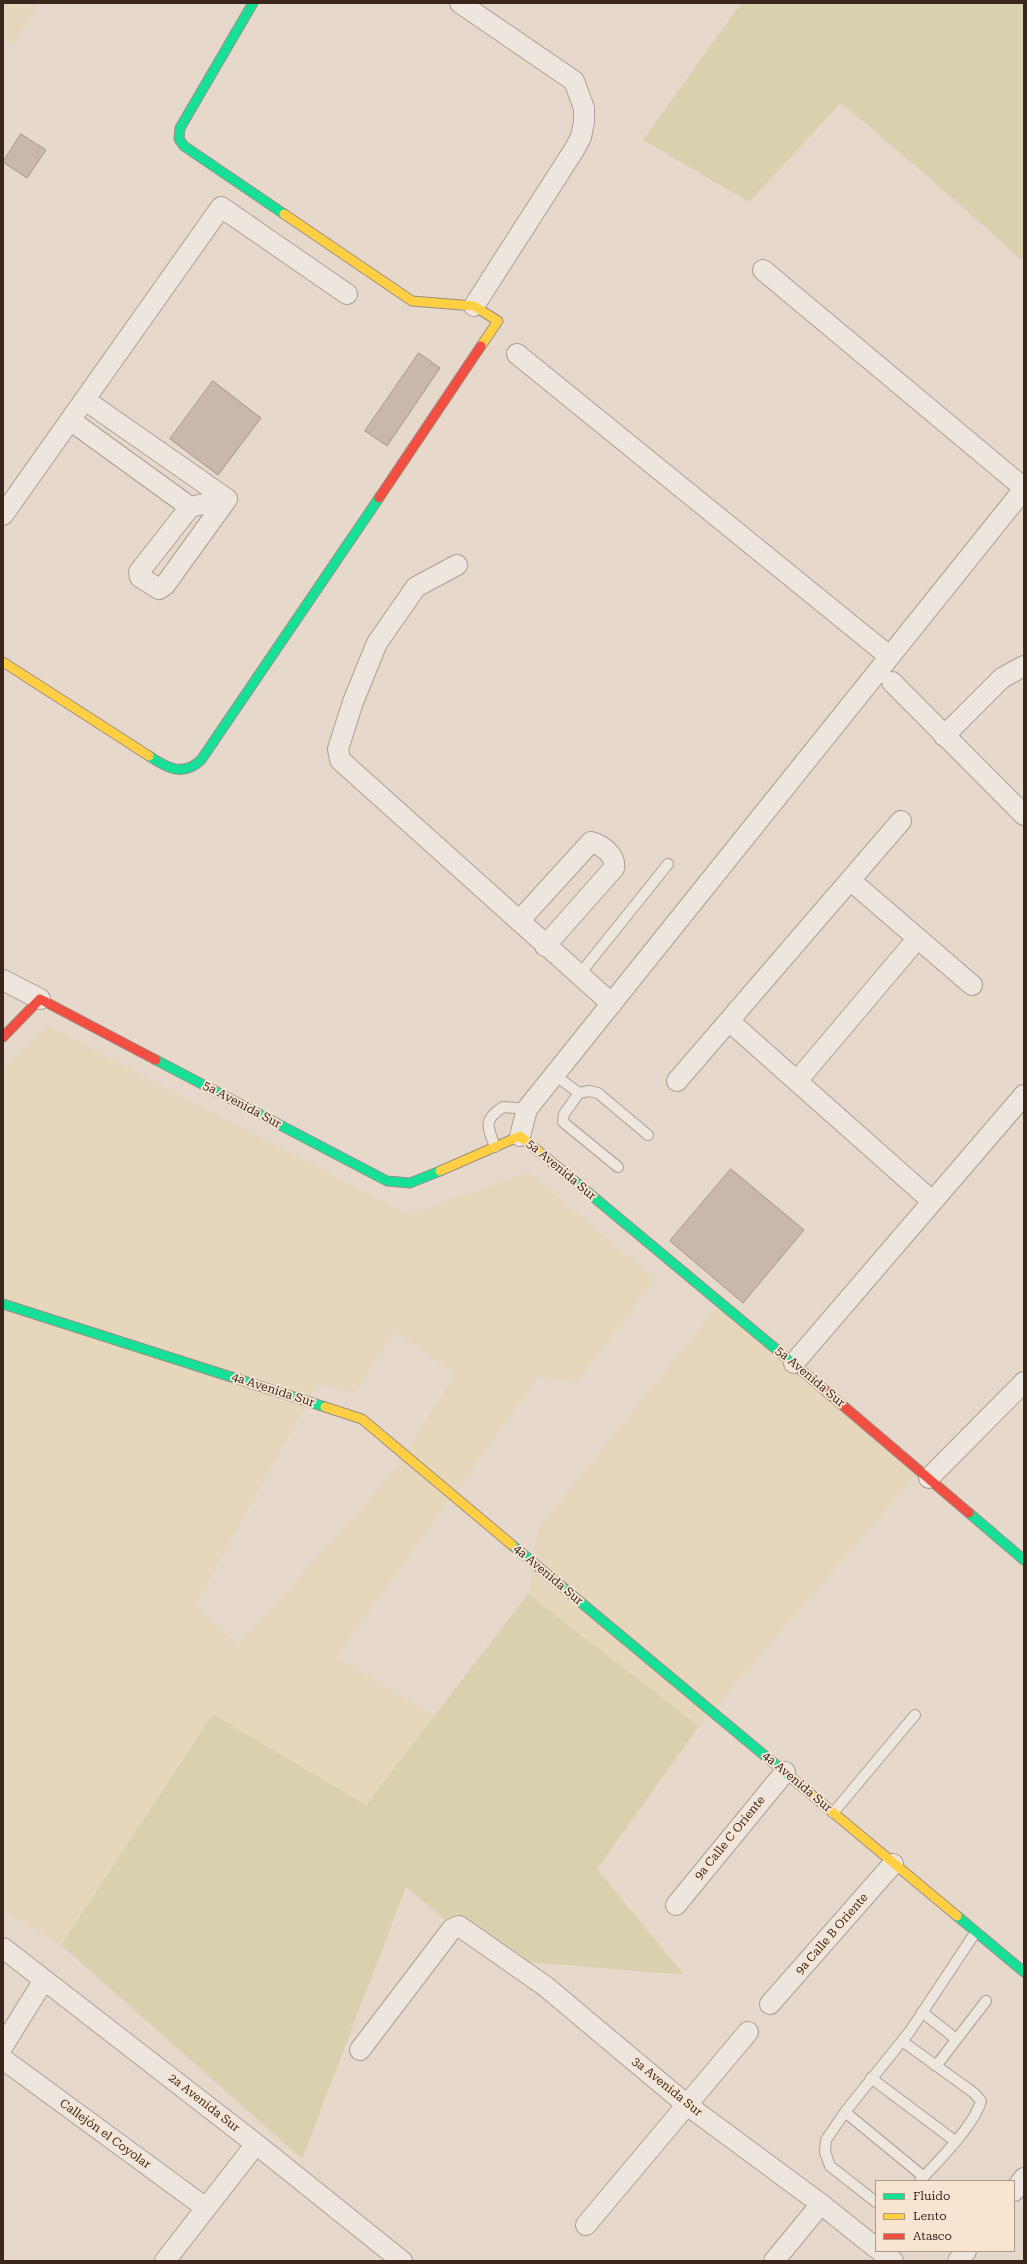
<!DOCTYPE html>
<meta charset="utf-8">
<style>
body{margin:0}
#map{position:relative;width:1027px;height:2264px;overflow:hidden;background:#e6d9cc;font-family:"Roboto Serif",serif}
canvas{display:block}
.frame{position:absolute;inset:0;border:4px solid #3a261d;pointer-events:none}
.legend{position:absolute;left:875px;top:2180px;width:140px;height:72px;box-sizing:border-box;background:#f7e5d1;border:1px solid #ab9989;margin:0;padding:5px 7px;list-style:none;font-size:12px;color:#3a261d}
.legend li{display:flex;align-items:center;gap:8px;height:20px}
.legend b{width:20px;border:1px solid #ab9989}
</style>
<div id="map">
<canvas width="1027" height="2264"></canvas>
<div class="frame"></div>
<ul class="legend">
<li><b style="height:5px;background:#16e098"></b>Fluido</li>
<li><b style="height:5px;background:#ffcf43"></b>Lento</li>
<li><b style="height:5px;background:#f24e42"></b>Atasco</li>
</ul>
</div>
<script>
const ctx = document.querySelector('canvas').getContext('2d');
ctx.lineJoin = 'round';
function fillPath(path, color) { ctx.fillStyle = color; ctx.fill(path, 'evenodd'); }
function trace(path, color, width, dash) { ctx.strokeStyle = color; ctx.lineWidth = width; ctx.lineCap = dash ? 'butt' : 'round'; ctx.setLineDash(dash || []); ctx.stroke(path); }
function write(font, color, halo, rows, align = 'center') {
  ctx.font = font + ' "Roboto Serif",serif'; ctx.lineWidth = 4; ctx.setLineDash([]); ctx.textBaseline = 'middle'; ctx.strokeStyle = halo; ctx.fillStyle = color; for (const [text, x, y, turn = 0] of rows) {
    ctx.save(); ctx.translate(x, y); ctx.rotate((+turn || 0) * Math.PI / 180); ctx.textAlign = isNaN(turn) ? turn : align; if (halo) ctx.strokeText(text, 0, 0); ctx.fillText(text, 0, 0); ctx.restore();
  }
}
fillPath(new Path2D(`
 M3,3H40L12,45L3,40Z
 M48,1026L408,1215L528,1172L655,1279L576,1383L539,1376L336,1657L435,1716L366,1805L213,1714L61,1945L3,1910V1069ZM395,1331L455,1374L393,1473L238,1645L195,1606L318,1383L354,1394Z
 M721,1302L920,1470L699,1726L528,1594L537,1530Z`), '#e6d6bc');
fillPath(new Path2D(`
 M741,3H1024V262L925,174L841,103L749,202L643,140Z
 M528,1594L699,1726L597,1869L684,1975L492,1959L406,1887L302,2159L61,1945L213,1714L366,1805Z`), '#d9d1ae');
const building = new Path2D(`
 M21,134L46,150L27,178L3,162Z
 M419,353L440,368L387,446L365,431Z
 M213,381L261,418L218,475L170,439Z
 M731,1169L804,1230L743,1303L670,1241Z`);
fillPath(building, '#c9b6ad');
trace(building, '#a6948b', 1);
const lane = new Path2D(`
 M579,975L668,864
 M556,1076L579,1093L589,1091L598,1093L648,1135
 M579,1093L564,1114L563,1122L618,1167
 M495,1147C488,1126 482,1121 503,1107L527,1109
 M833,1813L915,1715
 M922,2012L956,2039
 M902,2041L974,2093L981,2101C974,2126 938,2161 920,2181
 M936,2066L986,2001
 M871,2078L955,2141
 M845,2112L924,2177
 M876,2202L830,2166L825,2152L826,2140L845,2112L910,2031L975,1933`);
const street = new Path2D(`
 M460,3L574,81L584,108V122L581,137L574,150L474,306
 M763,270L1024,488
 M517,354L889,656
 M85,400L227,499
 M70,420L190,507
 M227,499L165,585L159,589L140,577L139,572L190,507Z
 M3,515L221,207L347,294
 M457,565L416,587L377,643L353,702L338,749L340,760L612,1004
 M892,682L1024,815
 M944,736L1002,678L1024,666
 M850,880L972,985
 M519,921L591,842C603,845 616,856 614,868L545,946
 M3,980L40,999
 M729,1021L932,1201
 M677,1081L901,821
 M797,1081L917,939
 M520,1136L527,1109L1024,489
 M794,1363L1024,1095
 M929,1478L1024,1382
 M676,1905L785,1772
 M3,1948L256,2144L402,2261
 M770,2004L893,1864
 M3,2046L44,1980
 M360,2050L452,1929L459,1926L545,1986L687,2105L821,2204L876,2248
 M3,2059L206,2208
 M1014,2191L1024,2178
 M586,2225L748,2032
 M880,2251L893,2261
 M165,2261L256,2144
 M774,2261L821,2204
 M958,2261L966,2251`);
const fast = new Path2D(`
 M253,3L180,128L179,139L184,146L284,214
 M149,756C167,768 183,777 201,760L379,498
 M156,1060L387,1181L410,1183L440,1171
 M566,1174L813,1380
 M3,1304L325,1407
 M969,1513L1024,1560
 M512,1545L794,1780
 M957,1916L1024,1972`);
const slow = new Path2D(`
 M284,214L412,301L474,306L498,321L481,346
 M3,662L149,756
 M440,1171L520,1136L566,1174
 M325,1407L362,1419L512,1545
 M794,1780L957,1916`);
const jam = new Path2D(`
 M379,498L481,346
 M3,1037L40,999L156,1060
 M813,1380L969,1513`);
trace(lane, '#ab9f96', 12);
trace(street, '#ab9f96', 22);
trace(fast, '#9b8e85', 11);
trace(slow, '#9b8e85', 11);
trace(jam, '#9b8e85', 11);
trace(lane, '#ede6de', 10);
trace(street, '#ede6de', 20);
trace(fast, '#16e098', 9);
trace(slow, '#ffcf43', 9);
trace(jam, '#f24e42', 9);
write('12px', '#3a261d', '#f7e5d1', [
 ["5a Avenida Sur",242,1105,28],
 ["5a Avenida Sur",561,1170,40],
 ["5a Avenida Sur",810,1377,40],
 ["4a Avenida Sur",273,1390,18],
 ["4a Avenida Sur",548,1575,40],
 ["4a Avenida Sur",797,1782,40],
 ["9a Calle C Oriente",730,1838,-51],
 ["9a Calle B Oriente",832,1934,-49],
 ["3a Avenida Sur",667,2087,39],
 ["2a Avenida Sur",204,2103,38],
 ["Callejón el Coyolar",105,2134,36]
]);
</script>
